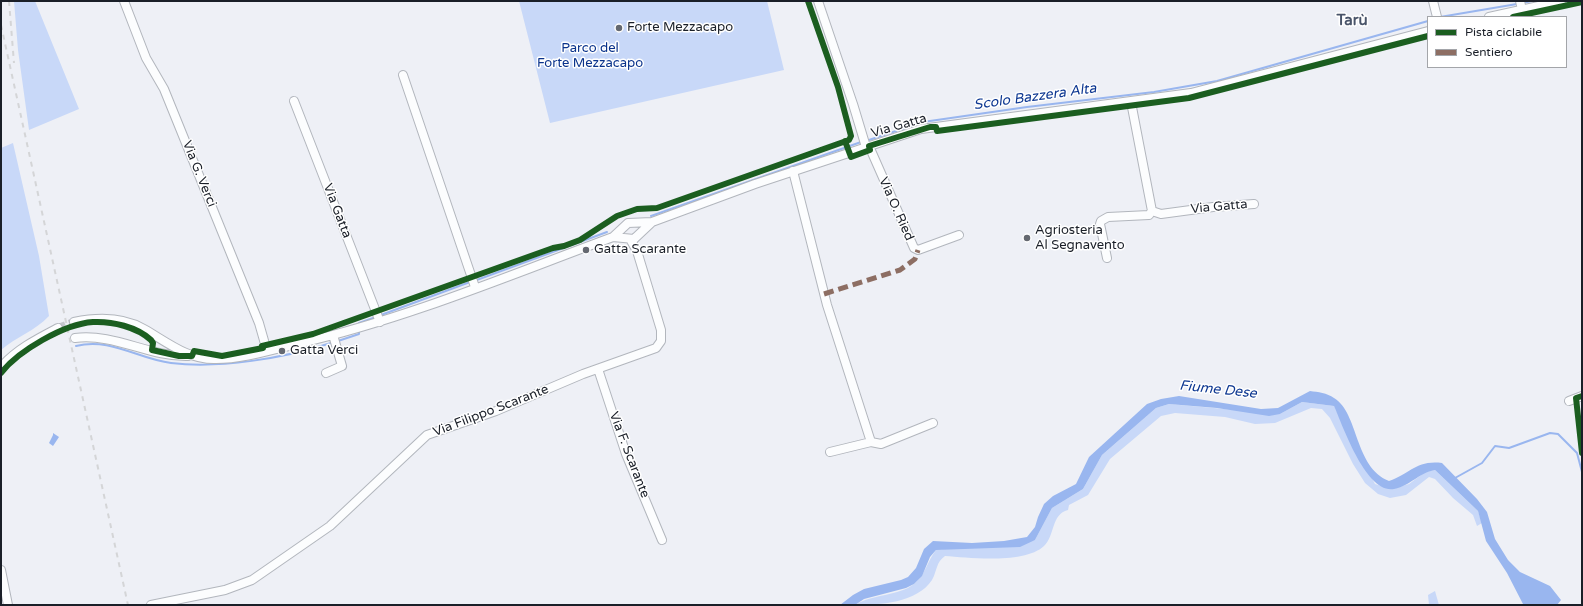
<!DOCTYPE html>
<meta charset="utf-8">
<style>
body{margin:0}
#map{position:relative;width:1583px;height:606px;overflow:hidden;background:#eef0f6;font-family:"Varela Round",sans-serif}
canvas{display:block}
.frame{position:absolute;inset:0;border:2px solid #1a1f28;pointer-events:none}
.legend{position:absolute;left:1427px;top:16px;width:140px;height:52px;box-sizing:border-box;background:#fff;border:1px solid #a3a5a9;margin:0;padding:5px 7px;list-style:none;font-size:12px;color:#1a1f28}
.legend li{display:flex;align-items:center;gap:8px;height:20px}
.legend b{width:20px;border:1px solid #a3a5a9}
</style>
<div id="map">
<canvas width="1583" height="606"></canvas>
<div class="frame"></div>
<ul class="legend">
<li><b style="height:5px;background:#1b5e20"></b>Pista ciclabile</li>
<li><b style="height:5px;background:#8d6e63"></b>Sentiero</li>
</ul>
</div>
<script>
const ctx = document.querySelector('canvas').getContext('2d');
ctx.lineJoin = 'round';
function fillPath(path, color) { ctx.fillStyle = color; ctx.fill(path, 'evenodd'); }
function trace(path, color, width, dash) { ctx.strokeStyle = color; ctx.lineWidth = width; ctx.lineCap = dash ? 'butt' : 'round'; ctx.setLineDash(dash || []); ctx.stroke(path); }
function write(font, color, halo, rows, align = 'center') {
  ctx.font = font + ' "Varela Round",sans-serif'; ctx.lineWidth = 3; ctx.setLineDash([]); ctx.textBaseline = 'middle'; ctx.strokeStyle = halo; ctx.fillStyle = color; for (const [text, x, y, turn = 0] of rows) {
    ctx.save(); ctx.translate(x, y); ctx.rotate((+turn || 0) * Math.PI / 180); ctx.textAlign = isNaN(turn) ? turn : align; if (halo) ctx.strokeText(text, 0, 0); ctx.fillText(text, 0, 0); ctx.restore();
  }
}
fillPath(new Path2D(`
 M14,1H35L79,109L29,130L18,50Z
 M519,1H767L784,70L550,123Z
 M13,143L39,256L49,316C35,331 16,337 1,350V148Z
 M1302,402L1334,406L1375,484L1391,489L1409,484L1425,472L1435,470L1478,511L1482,523L1477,526L1473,515L1453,498L1435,479L1429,477L1406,495L1390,498L1378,494L1365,483L1353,464L1330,418L1322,409L1311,408L1275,423L1255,424L1225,417L1175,413L1161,416L1110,459L1088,495L1069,505L1068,510C1051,514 1055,536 1044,546C1025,564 970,558 945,556C936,562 937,571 932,580C917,603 879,605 855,605C872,594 899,596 914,584C925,575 928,560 936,550L1035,540L1052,508L1083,489L1102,455L1156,408L1169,404L1280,414Z
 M1435,591L1439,605H1429L1428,595Z`), '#c8d8f8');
fillPath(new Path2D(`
 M1310,391C1318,392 1327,393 1334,398C1359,413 1354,467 1389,481C1411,474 1415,460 1442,463L1477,499L1487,512L1495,539L1508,560L1520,572L1550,586L1561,600L1557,605L1523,604L1507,573L1486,541L1478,511L1435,470C1418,473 1412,485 1394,489C1366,494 1343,426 1334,406L1302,402L1280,414L1269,416L1217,408L1169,404L1156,408L1102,455L1083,489L1052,508L1035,540L1020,547L936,550L930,557L922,576L914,584L906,588L864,599L855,605H840L853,595L864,589L901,580L908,577L916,568L924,549L933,541L972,543L1004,541L1027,537L1035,527L1038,517L1044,504L1053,496L1076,484L1089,457L1147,404L1161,399L1179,396L1261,409L1278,408Z
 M53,433L59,437L53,446L49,443L53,435Z`), '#99b6ef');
trace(new Path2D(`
 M1522,3L1532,1
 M1440,17L1517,4
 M866,141L923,122L1027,107L1154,92L1217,81L1428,21
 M651,216L861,142
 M474,281L607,232
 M381,315L470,282
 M359,326V323L376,317
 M338,341L359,334V332
 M76,346C110,337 138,359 171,363C219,369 285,358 331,343
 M1455,478L1482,463L1495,446L1509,448L1550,433L1558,434L1577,453L1582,472`), '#99b6ef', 2);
trace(new Path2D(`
 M58,328L74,322`), '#c4c6cd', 8, [8, 4]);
const minor = new Path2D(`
 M124,1L146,58L164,89L259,323L267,351
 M818,1L853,104L866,147
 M1433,1L1437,17
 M1520,1L1522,10
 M1489,17L1561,1
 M403,75L475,287
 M294,101L380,322
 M1131,102L1152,211L1161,214L1213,207L1254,204
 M869,146L914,248L918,250L959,235
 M793,171L827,305L871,442
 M613,237L628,223L652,222L755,184L921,129L1191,93L1428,31
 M1107,258L1100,224L1101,221L1108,217L1149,215L1152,211
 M74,322C98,317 123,317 144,329C167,342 188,360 216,359C244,359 274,349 301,343C408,318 510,275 613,237L634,239L651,223
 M75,338C115,333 149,357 188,356
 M1,367C17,349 37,339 58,328
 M598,369L626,454L662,540
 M326,373L342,366L333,335
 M1569,401L1582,396
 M830,452L871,442L881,444L933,423
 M1,570L8,605
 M151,605L225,590L252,580L330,526L427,435L496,411L583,374L656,348L661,341V330L637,251L630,239`);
trace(minor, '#b2b6bd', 10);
trace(minor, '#fcfdfe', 8);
trace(new Path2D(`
 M9,1L14,63
 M1,25L128,605`), '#d4d5d7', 2, [5, 5]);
trace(new Path2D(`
 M824,294L900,270L915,259L918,250`), '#8d6e63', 5, [10, 5]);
trace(new Path2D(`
 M1513,17L1582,2
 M845,141L851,157L870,150L869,146L930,127H936L937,131L1189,98L1428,36
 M1,373C18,351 64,324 93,322C112,321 137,327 151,340L153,343L152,350L179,356H192L194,351L222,356L263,348L262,346L313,334L553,248L564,246L580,240L617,216L637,209L657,208L849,140L851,136L838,87L808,1
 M1582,396L1576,398L1582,453`), '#1b5e20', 6);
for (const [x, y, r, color] of [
 [619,28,4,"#646870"],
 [1027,238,4,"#646870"],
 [586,250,4,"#646870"],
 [282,351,4,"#646870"]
]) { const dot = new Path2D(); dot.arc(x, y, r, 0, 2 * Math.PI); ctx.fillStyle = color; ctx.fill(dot); trace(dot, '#fff', 1.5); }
write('13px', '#1a1f28', '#fff', [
 ["Forte Mezzacapo",627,28],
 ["Agriosteria",1035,231],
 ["Al Segnavento",1035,246],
 ["Gatta Scarante",594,250],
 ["Gatta Verci",290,351]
], 'left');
write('13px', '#09328b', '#fff', [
 ["Parco del",590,49],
 ["Forte Mezzacapo",590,64]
]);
write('13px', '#1a1f28', '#fff', [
 ["Via Gatta",899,126,-16],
 ["Via G. Verci",199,174,68],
 ["Via Gatta",1219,207,-5],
 ["Via O. Ried",896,209,66],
 ["Via Gatta",337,211,69],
 ["Via Filippo Scarante",491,411,-21],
 ["Via F. Scarante",629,455,69]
]);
write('italic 14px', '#0d3791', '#fff', [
 ["Scolo Bazzera Alta",1035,97,-8],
 ["Fiume Dese",1218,390,6]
]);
write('bold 15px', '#495469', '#fff', [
 ["Tarù",1352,21]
]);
</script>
